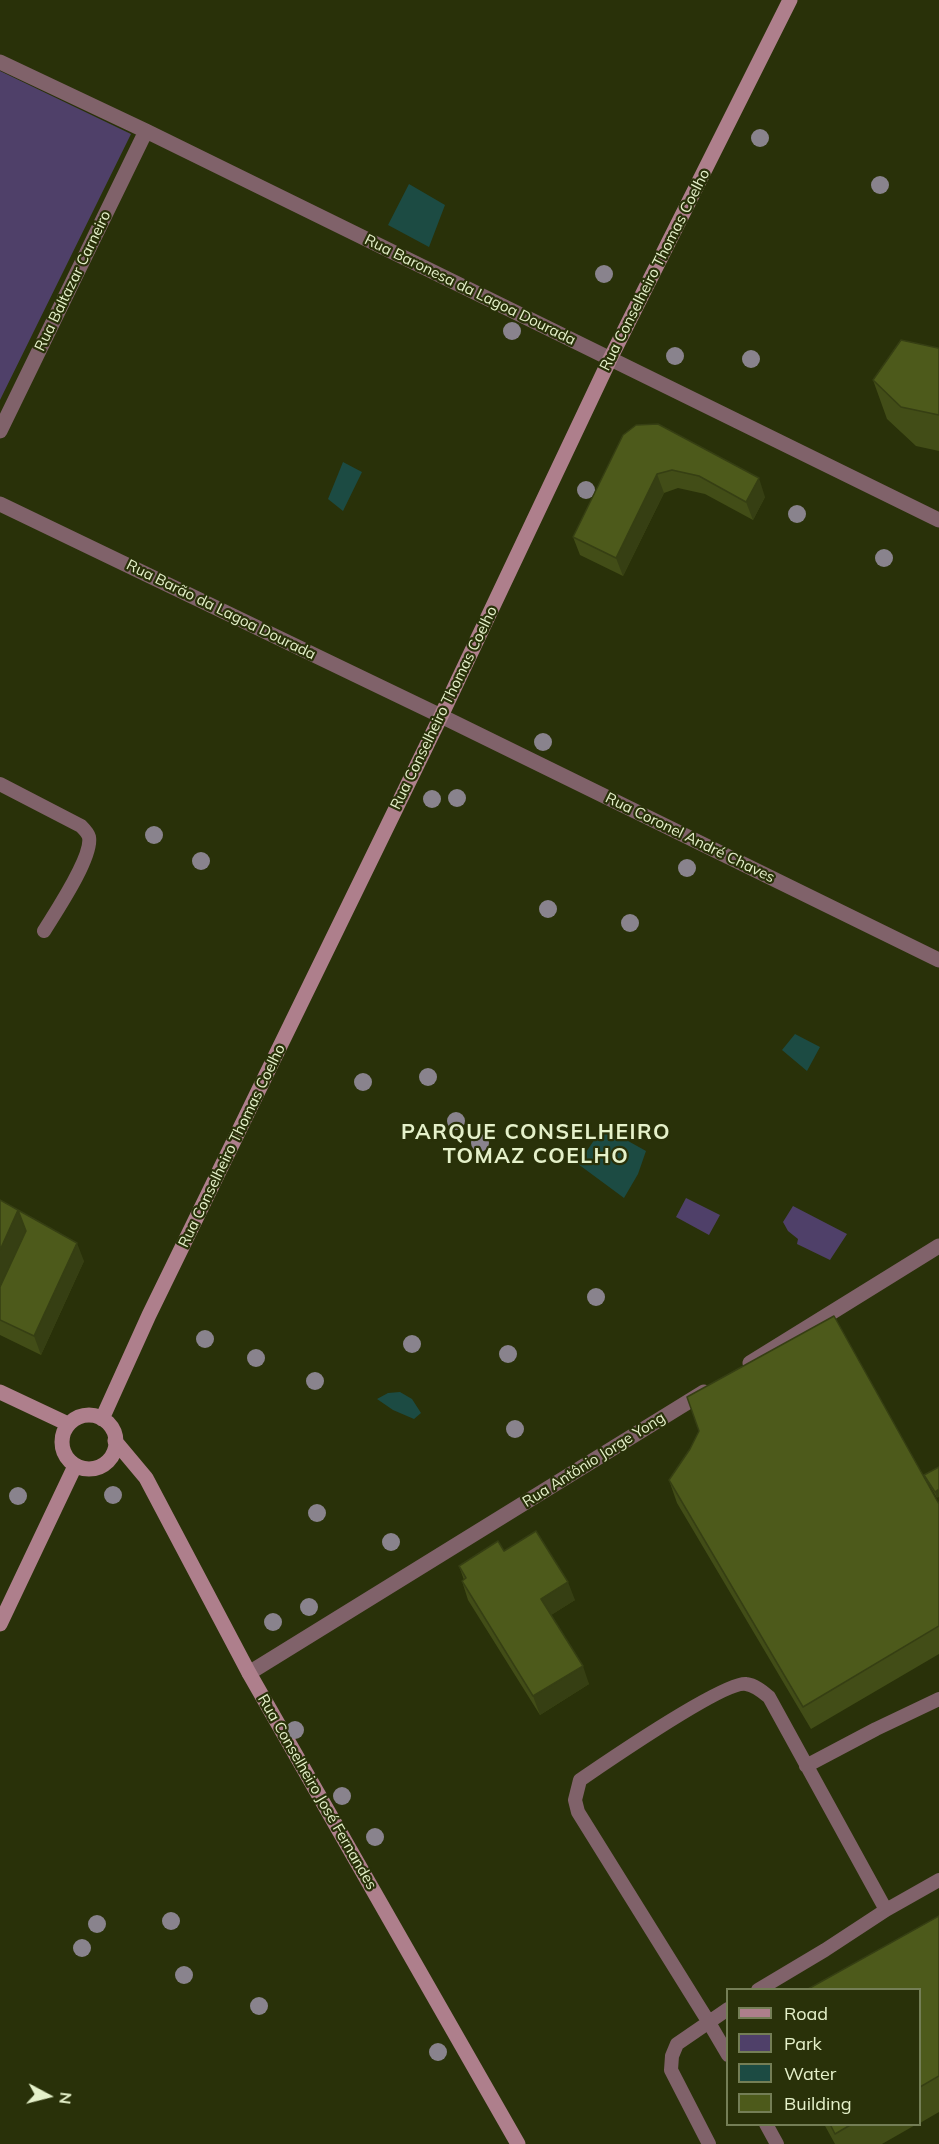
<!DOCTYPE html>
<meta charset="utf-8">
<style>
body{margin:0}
#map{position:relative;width:939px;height:2144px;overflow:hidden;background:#293109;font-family:Mulish,sans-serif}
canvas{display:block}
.legend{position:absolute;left:726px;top:1988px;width:195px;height:138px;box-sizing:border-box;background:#293109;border:2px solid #747e56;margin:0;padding:8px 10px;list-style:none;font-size:18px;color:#e5f1ca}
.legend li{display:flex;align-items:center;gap:12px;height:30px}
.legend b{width:30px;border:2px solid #747e56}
.north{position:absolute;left:18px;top:2066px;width:60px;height:60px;-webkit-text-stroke:4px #293109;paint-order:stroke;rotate:97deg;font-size:16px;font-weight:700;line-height:24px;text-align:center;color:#e5f1ca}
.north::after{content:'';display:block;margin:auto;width:21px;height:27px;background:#e5f1ca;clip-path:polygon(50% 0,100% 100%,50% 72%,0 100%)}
</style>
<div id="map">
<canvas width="939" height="2144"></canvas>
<ul class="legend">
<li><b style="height:8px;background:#ae7f8c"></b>Road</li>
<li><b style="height:16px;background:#4f4069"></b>Park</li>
<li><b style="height:16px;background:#1c4b43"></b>Water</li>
<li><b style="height:16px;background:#4d5a1b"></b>Building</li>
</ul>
<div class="north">N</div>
</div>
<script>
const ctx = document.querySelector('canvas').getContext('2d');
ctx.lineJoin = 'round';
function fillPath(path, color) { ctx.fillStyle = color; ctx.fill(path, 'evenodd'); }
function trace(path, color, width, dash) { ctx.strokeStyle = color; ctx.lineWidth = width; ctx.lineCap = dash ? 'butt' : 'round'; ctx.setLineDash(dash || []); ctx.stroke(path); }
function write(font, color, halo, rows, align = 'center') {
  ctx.font = font + ' Mulish,sans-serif'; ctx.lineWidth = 4.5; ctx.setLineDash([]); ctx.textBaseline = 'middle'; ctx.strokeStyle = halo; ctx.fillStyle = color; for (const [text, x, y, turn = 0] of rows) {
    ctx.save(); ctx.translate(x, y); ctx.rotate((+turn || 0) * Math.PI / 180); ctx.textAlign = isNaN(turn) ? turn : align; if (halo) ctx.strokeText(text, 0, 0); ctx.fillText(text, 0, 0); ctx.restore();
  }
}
fillPath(new Path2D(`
 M0,71L131,134L0,400Z
 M686,1198L720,1215L709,1235L676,1217Z
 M793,1206L847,1234L830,1260L797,1244L798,1239L788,1231L783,1222Z`), '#4f4069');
fillPath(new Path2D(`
 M409,184L445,205L429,247L388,225Z
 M343,462L362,472L343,511L328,499Z
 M795,1034L820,1047L807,1071L782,1050Z
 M603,1127L646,1151L638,1174L624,1198L578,1164Z
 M400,1392L412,1399L421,1413L414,1419L393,1410L377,1399L388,1393Z`), '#1c4b43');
trace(new Path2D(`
 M0,784L81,826C84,829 88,833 89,837C93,857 55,913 44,931
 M806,1766L876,1729L939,1699
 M886,1910L939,1880
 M728,2055L708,2021L578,1812L575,1800L580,1780C605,1763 724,1681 746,1684C755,1685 763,1692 769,1697L886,1910L825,1950L758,1990
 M766,2124L777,2144
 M709,2144L671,2070L672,2056L677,2044L728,2009`), '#80626a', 14);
trace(new Path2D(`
 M0,62L146,131L939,520
 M0,431L146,131
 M0,504L441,716L939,960
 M750,1363L939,1246
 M249,1673L704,1392`), '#80626a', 15);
trace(new Path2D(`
 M0,1392L68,1424
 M62 1442a27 27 0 1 1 54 0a27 27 0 1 1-54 0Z
 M102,1419L149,1315L441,716L610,359L790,0
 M115,1441L146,1478L249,1673L518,2144
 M0,1624L75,1466`), '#ae7f8c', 15);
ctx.fillStyle = '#89838d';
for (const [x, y] of [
 [760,138],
 [880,185],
 [604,274],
 [512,331],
 [675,356],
 [751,359],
 [586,490],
 [797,514],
 [884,558],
 [543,742],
 [457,798],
 [432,799],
 [154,835],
 [201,861],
 [687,868],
 [548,909],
 [630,923],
 [428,1077],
 [363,1082],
 [456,1121],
 [480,1143],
 [596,1297],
 [205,1339],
 [412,1344],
 [508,1354],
 [256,1358],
 [315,1381],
 [515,1429],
 [113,1495],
 [18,1496],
 [317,1513],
 [391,1542],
 [309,1607],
 [273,1622],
 [295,1730],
 [342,1796],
 [375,1837],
 [171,1921],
 [97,1924],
 [82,1948],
 [184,1975],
 [259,2006],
 [438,2052]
]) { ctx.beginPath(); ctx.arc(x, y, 9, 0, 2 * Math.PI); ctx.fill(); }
fillPath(new Path2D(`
 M939,349V451L916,446L887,419L873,380Z
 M623,435L765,497L753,520L705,494L678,488L664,493L623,576L580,555L573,537Z
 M0,1200L84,1261L41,1355L0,1335Z
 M939,1467L937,1498L927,1481L924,1475Z
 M669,1480L939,1504V1654L811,1729L677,1503Z
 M504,1551L575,1600L551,1615L589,1684L540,1715L468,1600L462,1581L464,1580L459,1566Z
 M939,1916V2112L920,2123V1989Z
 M824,2124H917L882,2144H835Z`), '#424d17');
fillPath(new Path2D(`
 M657,474L664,493L623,576L616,558Z
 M759,478L765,497L753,520L746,502Z
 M18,1210L33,1249L0,1320V1250Z
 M77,1243L84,1261L41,1355L34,1336Z
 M939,1489V1497L937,1498L935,1492Z
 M568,1582L575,1600L548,1617L541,1599Z
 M583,1666L589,1684L540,1715L533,1696Z`), '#363f13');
const building = new Path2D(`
 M901,340L938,348L939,349V415L901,407L873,380Z
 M658,424L759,478L746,502L699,476L672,470L657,474L616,558L573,537L623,435L636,425Z
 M0,1200L18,1210L0,1250Z
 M18,1210L77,1243L34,1336L0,1320V1287L26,1231Z
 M834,1316L939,1504V1626L803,1707L669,1480L690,1449L699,1431L687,1397Z
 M939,1467V1489L935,1492L924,1475Z
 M536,1531L568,1582L541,1599L583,1666L533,1696L462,1581L466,1578L459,1566L498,1541L504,1551Z
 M939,1916V2076L920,2087V1989H808Z
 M830,2124H852L835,2134Z`);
fillPath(building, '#4d5a1b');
trace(building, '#363f13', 1.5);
write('15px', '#e5f1ca', '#293109', [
 ["Rua Conselheiro Thomas Coelho",655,270,-63],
 ["Rua Baltazar Carneiro",73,281,-64],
 ["Rua Baronesa da Lagoa Dourada",470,290,26],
 ["Rua Barão da Lagoa Dourada",221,610,26],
 ["Rua Conselheiro Thomas Coelho",444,708,-64],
 ["Rua Coronel André Chaves",690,838,26],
 ["Rua Conselheiro Thomas Coelho",232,1146,-64],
 ["Rua Antônio Jorge Yong",594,1460,-32],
 ["Rua Conselheiro José Fernandes",317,1792,60]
]);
ctx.letterSpacing = '1.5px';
write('bold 21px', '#e5f1ca', '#293109', [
 ["PARQUE CONSELHEIRO",536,1133],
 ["TOMAZ COELHO",536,1157]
]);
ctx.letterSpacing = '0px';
</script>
